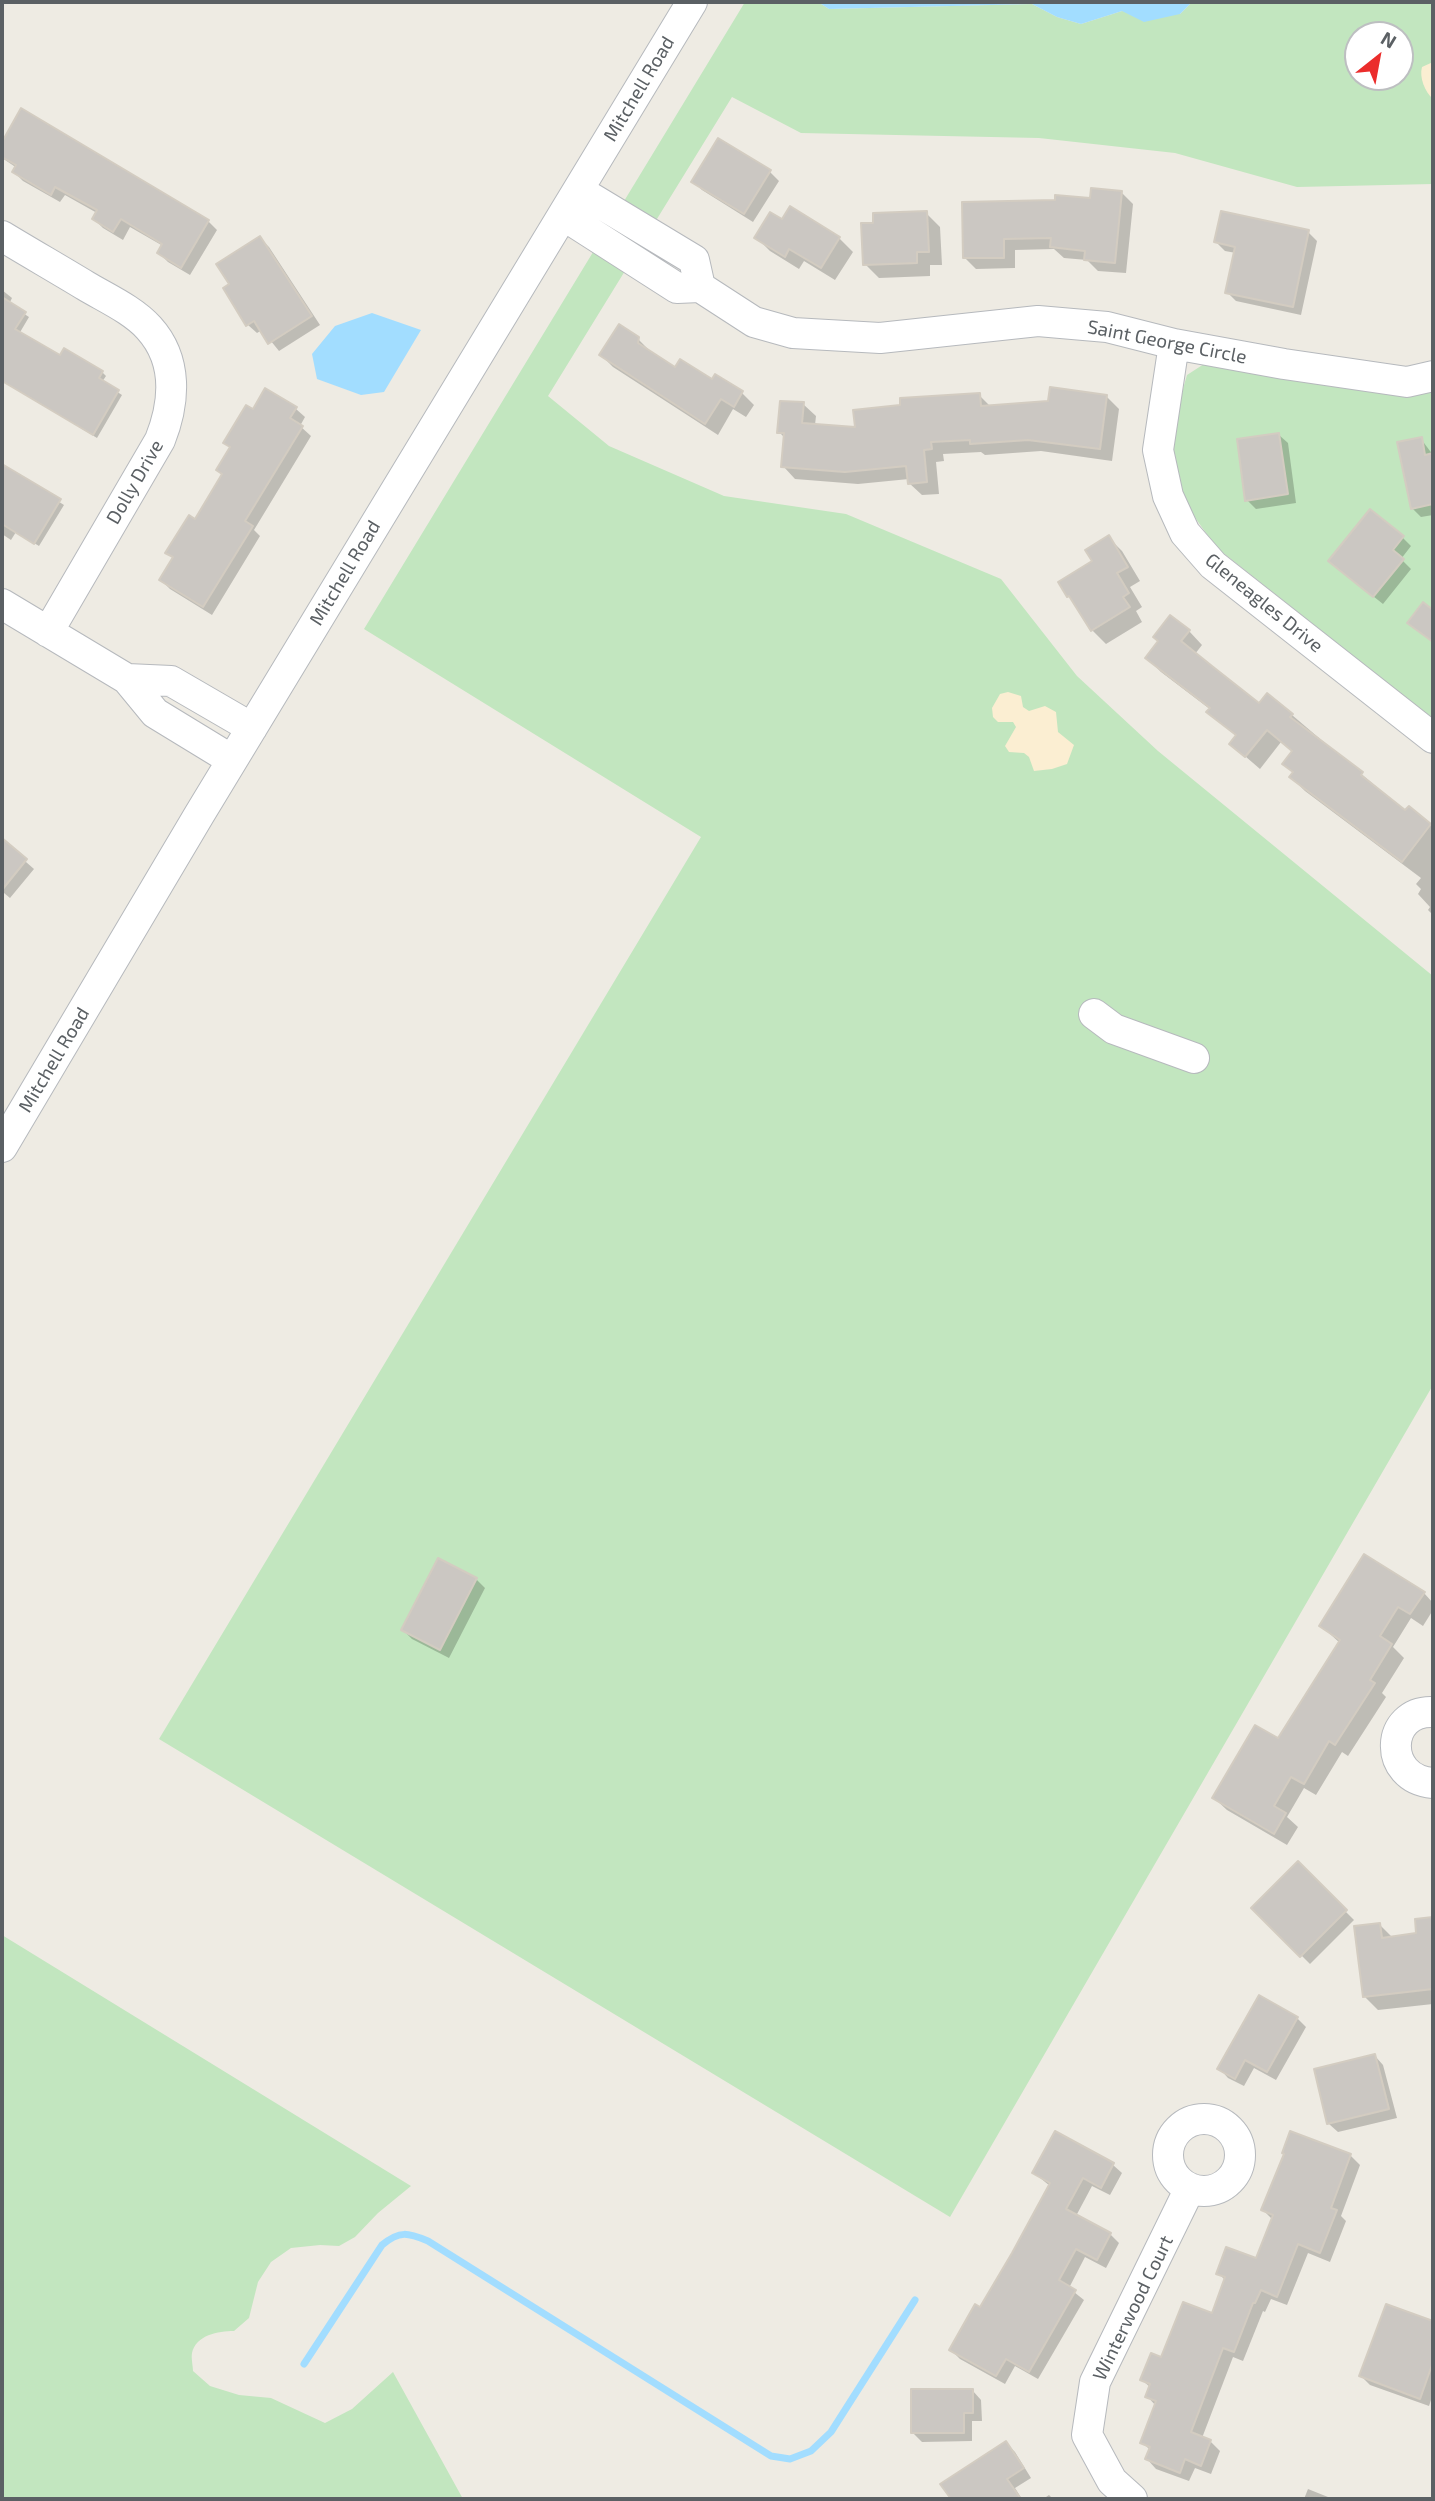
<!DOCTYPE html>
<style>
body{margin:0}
#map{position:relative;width:1435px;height:2501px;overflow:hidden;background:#eeebe3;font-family:"Exo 2",sans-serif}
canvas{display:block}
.frame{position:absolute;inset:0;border:4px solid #5b6064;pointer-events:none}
.north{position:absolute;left:1344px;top:21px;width:70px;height:70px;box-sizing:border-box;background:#fff;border:2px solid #bdbfc1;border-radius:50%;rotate:31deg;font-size:19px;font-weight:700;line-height:28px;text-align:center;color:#5b6064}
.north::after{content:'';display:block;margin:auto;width:24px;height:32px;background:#eb2d2c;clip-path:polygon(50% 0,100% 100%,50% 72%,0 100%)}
</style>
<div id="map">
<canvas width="1435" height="2501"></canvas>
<div class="frame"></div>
<div class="north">N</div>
</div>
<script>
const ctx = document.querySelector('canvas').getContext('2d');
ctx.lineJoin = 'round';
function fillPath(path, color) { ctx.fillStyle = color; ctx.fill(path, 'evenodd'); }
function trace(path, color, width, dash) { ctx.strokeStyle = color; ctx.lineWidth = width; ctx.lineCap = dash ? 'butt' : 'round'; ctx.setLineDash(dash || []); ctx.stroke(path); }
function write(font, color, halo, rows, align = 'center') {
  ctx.font = font + ' "Exo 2",sans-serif'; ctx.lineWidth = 5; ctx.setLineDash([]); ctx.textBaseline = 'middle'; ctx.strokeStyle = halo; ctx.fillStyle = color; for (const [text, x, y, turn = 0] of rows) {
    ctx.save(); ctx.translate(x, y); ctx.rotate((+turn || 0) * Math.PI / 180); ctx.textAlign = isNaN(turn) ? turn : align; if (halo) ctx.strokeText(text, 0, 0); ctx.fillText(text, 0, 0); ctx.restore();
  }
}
fillPath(new Path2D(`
 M745,2H818L829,9L1032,4L1057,17L1081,24L1122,11L1180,14L1192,2H1433V184L1297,187L1175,153L1039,138L801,133L732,97L548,396L609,446L724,496L846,514L1001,579L1077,676L1158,751L1433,976V1385L950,2217L159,1739L701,837L364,629ZM1358,35H1400V77H1358Z
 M1204,364L1334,387L1433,385V719L1222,552C1168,491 1164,453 1187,375Z
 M2,1935L411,2186L378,2213L355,2237L339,2246L320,2245L291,2248L271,2262L258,2282L249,2318L234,2331C218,2331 196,2335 192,2353C191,2358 193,2366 193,2371L210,2386L239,2395L271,2398L325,2423L352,2409L393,2372L463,2499H2Z`), '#c2e6bf');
fillPath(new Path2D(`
 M1433,62V99C1425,92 1419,77 1422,67Z
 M1008,692L1021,696L1023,707L1029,711L1045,706L1056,712L1058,732L1074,745L1067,764L1052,769L1034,771L1029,757L1024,753L1009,752L1005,746L1016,727L1013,722H998L993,717L992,708L1000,694Z`), '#fbeed2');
fillPath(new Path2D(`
 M818,2H1192L1180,14L1144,22L1122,11L1081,24L1057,17L1032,4L829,9Z
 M372,313L421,330L384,392L361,395L317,379L312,354L335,326Z`), '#a2ddff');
fillPath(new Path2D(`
 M22,110L208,221L217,230L190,275L168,262L159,253L163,246L130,227L123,240L103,228L94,219L97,213L65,195L60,202L23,181L14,172L17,168L2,158V145Z
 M719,140L770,172L779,181L753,222L702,190L693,181Z
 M1121,192L1133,204L1126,273L1098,271L1087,260L1064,258L1054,249L1015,250V268L976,269L965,258L1056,201L1091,200Z
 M926,213L940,227L942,265H930V276L879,278L865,264L875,224Z
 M782,221L839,238L853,252L835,280L804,261L799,269L770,251L756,237Z
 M1308,232L1317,241L1301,315L1236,301L1227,292L1236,253L1225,251L1216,242Z
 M260,238L269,247L320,325L279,351L262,330L257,333L248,325L232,284Z
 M2,290L12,298L9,304L29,317L19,334L61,358L102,372L106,376L102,382L122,395L97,438L12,386L22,370L2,358Z
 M638,339L650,351V353L675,370L712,382L716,376L742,393L754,405L746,417L733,409L718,435L613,367L601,355Z
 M979,395L991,407L1106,396L1119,409L1112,461L1041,451L985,455L981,452L943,454L944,461L936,462L939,494L922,495L909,483V479L858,484L795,479L783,466L785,438L779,432L803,404L816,416L815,425L857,429Z
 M296,409L305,417L300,426L311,436L254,530L260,536L212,615L170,589L161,580L174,559L168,552L196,521L224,475L231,449L225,442L253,411Z
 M1279,435L1288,443L1296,503L1256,509L1247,500Z
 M1421,439L1433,455V515L1421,517L1412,508Z
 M2,466L64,505L39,546L16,532L11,540L2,534Z
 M1108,537L1122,551L1140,581L1130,587L1142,607L1136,611L1142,622L1106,644L1092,630L1076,604L1069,596L1094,562Z
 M1402,537L1411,546L1401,559L1411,569L1383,604L1339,569Z
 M1189,631L1202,645L1195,654L1259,705L1292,715L1406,812L1409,808L1433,827V915L1428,910L1430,907L1418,894L1421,889L1416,884L1421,878L1305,791L1291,777L1294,773L1285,764L1294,752L1281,742L1260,769L1231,744L1237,737L1209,712L1211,710L1161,672L1147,658Z
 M2,841L34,869L10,898L4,893L2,896Z
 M476,1579L485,1588L449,1658L412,1639L403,1630Z
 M1424,1593L1433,1603V1610L1423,1626L1411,1618L1393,1647L1404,1658L1382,1693L1386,1697L1348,1756L1342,1752L1316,1795L1304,1788L1287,1817L1298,1827L1287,1845L1227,1810L1214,1798L1278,1740L1340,1643L1321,1626Z
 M1298,1864L1354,1920L1310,1964L1254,1908Z
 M1433,1918V2004L1378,2010L1365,1997L1380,1925L1393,1938L1418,1935L1417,1920Z
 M1297,2018L1306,2027L1276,2080L1254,2068L1244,2086L1228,2078L1220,2069Z
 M1375,2056L1383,2065L1397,2118L1338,2132L1329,2124L1316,2070Z
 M1350,2155L1360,2165L1341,2216L1346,2221L1330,2262L1308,2253L1287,2305L1271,2299L1265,2312L1263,2311L1243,2361L1233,2357L1202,2438L1210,2441L1220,2451L1211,2474L1195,2468L1189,2481L1156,2469L1147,2459L1150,2450L1142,2442L1156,2406L1147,2396L1151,2388L1142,2380L1213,2316L1226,2281L1218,2273L1257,2260L1273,2220L1263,2210Z
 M1113,2165L1122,2173L1110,2195L1092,2186L1076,2216L1110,2234L1119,2243L1106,2268L1085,2257L1069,2288L1084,2300L1038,2379L1015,2366L1005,2384L960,2359L951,2350L980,2309L1050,2186L1034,2173Z
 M1387,2306L1433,2322V2394L1429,2406L1370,2385L1361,2376Z
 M973,2391L981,2400L982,2421H972V2441L922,2442L913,2433Z
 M1006,2443L1015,2452L1031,2478L1015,2488L1022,2499H953L943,2484Z
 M1308,2489L1333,2499H1304Z
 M1049,2495L1053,2499H1043Z`), '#0003');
trace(new Path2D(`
 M304,2364L382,2245C400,2230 408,2233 428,2241L771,2456L790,2459L811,2451L831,2432L915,2300`), '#a2ddff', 7);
const building = new Path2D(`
 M21,108L209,220L181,268L157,253L162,244L121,219L113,232L92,219L97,210L55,187L51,195L12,172L16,165L2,157V142Z
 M718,138L771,170L744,214L691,182Z
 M1091,188L1122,191L1115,263L1084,260L1085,251L1050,247L1051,238L1004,239V258H963L962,202L1055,200V195L1090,198Z
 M790,206L840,237L821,268L789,249L785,257L754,238L770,212L782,219Z
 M927,211L929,252H917V263L863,265L861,223H873V213Z
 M1221,211L1309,230L1293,307L1225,293L1235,247L1214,242Z
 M260,236L312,316L268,344L254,321L246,326L223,288L229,284L216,264Z
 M2,297L26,312L15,329L60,355L64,348L103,371L99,378L119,390L93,435L2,381Z
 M619,324L639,337L638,343L675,367L680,359L712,379L715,374L743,391L734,407L721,399L705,424L599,355Z
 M1050,387L1107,395L1100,449L1028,440L970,444V440L931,442L932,449L924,450L927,482L908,484L906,466L845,472L781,467L784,433H777L780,401L804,402L802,423L855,427L853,410L900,405V398L980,393L981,406L1048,401Z
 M265,388L297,407L290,418L303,426L245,521L253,526L203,607L159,580L173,557L165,553L189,515L195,519L222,474L216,470L230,447L223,443L246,405L253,409Z
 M1279,433L1288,494L1245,501L1237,439Z
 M1422,437L1425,455L1433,453V504L1411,509L1397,442Z
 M2,464L61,499L34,544L2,524Z
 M1370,509L1404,536L1393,550L1404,559L1373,597L1328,561Z
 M1109,535L1128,567L1117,573L1129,593L1123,597L1130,607L1091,631L1069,596L1067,597L1058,582L1092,561L1085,550Z
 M1423,602L1433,610V642L1407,623Z
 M1170,615L1190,630L1181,641L1212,666L1259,703L1267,693L1293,714L1290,717L1363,772L1361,775L1405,810L1409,806L1431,824L1402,862L1289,777L1293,772L1282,764L1292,751L1267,730L1245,757L1229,744L1236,735L1206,712L1210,708L1145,658L1158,641L1153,637Z
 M2,838L27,859L2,890Z
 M1364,1554L1425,1592L1410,1614L1398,1607L1380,1636L1392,1644L1370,1680L1375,1683L1335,1745L1329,1741L1304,1784L1291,1777L1274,1806L1286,1813L1274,1834L1212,1798L1255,1725L1278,1738L1340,1640L1319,1626Z
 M438,1558L477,1578L440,1650L401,1630Z
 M1298,1861L1347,1910L1300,1957L1251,1908Z
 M1433,1917V1989L1363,1997L1354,1926L1380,1923L1382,1938L1416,1933L1415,1919Z
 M1259,1995L1298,2017L1267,2072L1245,2060L1235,2079L1217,2069Z
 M1375,2054L1389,2109L1327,2124L1314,2069Z
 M1055,2131L1114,2163L1101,2188L1083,2178L1066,2209L1111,2233L1097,2260L1076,2249L1059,2280L1076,2290L1029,2372L1006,2359L996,2376L949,2350L975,2304L980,2307L1012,2253L1050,2183L1032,2173Z
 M1290,2131L1351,2154L1331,2208L1337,2210L1320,2253L1298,2244L1277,2297L1261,2290L1255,2303H1253L1234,2352L1223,2348L1191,2432L1211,2440L1201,2466L1185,2459L1180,2473L1145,2459L1150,2447L1140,2443L1156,2401L1145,2397L1150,2384L1140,2380L1151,2353L1161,2357L1183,2302L1212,2313L1225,2277L1216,2274L1226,2247L1256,2258L1273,2215L1261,2210L1284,2154L1282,2153Z
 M1386,2304L1433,2321V2362L1420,2399L1359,2376Z
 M911,2389H973V2413H964V2433H911Z
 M1006,2441L1024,2468L1007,2479L1021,2499H951L940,2484Z`);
fillPath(building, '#cbc7c2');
trace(building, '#d3ccc1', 2);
const minor = new Path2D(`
 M578,190L694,260L700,287
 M563,215L677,288L700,287L754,322L793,333L880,338L1038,321L1107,327L1174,344L1284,364L1407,382L1433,376
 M2,236C30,253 58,269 86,286C106,298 133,310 149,328C178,360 175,402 160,440L48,632
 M1174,344L1158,450L1168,496L1185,533L1213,565L1433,738
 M2,604L127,679
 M232,760L155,713L127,679L171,681L252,728
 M1094,1014L1114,1029L1194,1058
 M2,1147L199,815L692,2
 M1433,1712C1385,1710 1382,1779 1433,1783
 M1168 2155a36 36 0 1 1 72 0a36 36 0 1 1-72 0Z
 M1132,2499L1112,2481L1087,2435L1095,2382L1190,2188`);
trace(minor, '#b6b9bd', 32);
trace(minor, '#fff', 30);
write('19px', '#5b6064', '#fff', [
 ["Mitchell Road",639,89,-59],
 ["Saint George Circle",1167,342,11],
 ["Dolly Drive",135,482,-60],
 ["Mitchell Road",345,573,-59],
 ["Gleneagles Drive",1264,603,39],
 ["Mitchell Road",54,1060,-59],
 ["Winterwood Court",1133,2308,-64]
]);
</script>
